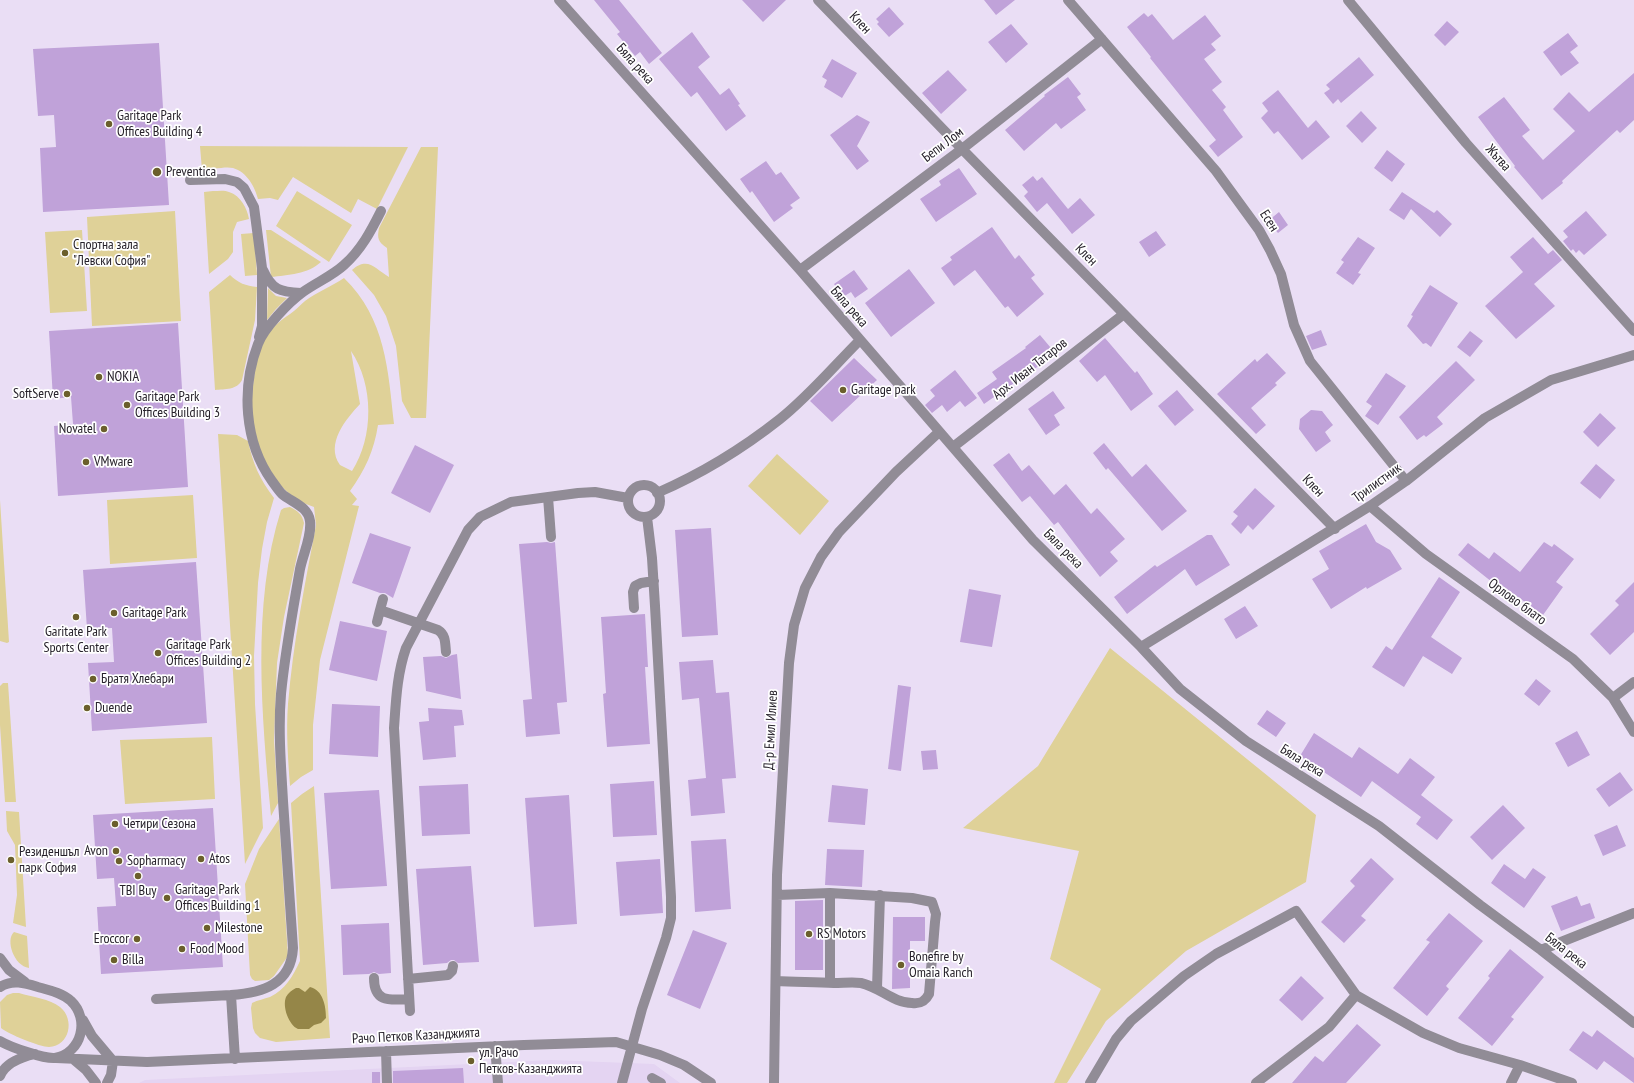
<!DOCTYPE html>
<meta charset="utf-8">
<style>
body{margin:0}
canvas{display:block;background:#eadef5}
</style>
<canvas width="1634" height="1083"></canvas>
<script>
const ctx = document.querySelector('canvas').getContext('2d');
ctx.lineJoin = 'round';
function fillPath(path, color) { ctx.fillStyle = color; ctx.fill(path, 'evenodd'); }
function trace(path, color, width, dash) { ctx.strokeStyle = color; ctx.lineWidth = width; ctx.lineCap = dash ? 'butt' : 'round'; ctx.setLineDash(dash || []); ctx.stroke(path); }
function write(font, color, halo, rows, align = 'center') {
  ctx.font = font + ' "PT Sans Narrow",sans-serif'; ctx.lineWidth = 3.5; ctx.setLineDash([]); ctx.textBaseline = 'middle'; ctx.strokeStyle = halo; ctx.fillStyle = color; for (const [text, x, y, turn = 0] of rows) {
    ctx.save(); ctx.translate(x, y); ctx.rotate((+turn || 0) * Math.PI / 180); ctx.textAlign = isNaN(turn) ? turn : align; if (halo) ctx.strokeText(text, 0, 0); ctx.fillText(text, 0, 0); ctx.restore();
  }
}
fillPath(new Path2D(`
 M551,1060L654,1064L680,1083H139L145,1080Z`), '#e4d4f2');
fillPath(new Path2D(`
 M200,146L408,147L377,209L358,199L351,213L293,177L278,200L270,198L258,199C255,187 247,172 233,168C225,166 211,170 202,170Z
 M421,147H438L426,418H411L402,401L396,346L386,316L374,295L352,270C368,256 375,269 389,277L387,248C378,242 377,238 379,228Z
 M213,191C218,191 225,190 229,192C241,196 247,208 249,219L237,222L233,232V252L228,259L209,274L204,192Z
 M297,191L352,225L329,262L276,226Z
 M175,211L181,321L92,326L87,217Z
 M82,230L87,311L50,313L45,232Z
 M266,230H271L321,262C308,274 288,275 271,277Z
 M254,233L257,275L245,276L241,234Z
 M230,275C238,283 246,286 257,287L255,320L242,380C237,390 225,389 215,390L209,292Z
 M344,278C386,319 388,370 394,424L378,425C374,451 365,470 350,491L357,499L352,505L359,506L320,660L313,725V770L301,777L290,786C288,759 286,731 288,704C293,643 305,584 316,525L314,507C270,493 251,442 252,399C252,392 253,385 254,378C256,365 258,349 265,338C274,324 282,320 294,311C298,308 301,304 305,301C317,292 332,286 344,278ZM351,351C374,385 374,437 352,471L340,465C325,444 346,419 360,404Z
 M268,288L276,296L287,298L276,309L267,320Z
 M218,434L237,435L248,441C253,464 259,478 274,498L267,522L262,549L258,583L254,656L255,704L263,828L245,864Z
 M777,454L829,501L800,535L748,486Z
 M193,495L197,558L110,564L107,500Z
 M0,500L9,642L7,643L0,641Z
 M290,507C298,511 302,514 304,523L284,617L277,663L274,740L278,803L271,816C262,717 251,605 281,510L284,508Z
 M1110,648L1316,815L1306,882L1186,951L1106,1021L1067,1083H1054L1101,989L1050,959L1079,851L963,828L1038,766Z
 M3,683H8L16,802H5L0,725V686Z
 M212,737L215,799L125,804L120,740Z
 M314,786L330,1038L276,1042L260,1038L255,1033L253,1028L251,1008L252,1003C258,1000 264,999 270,997C285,990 293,976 300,961L291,803L302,794Z
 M6,811L19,812L26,927L13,923L17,895L15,845L7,831Z
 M279,819L288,956L274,976L269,980L255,981L252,979L250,975L245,884L259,849Z
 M14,932L27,936L29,968C14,966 5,940 14,932Z
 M13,993H19C32,997 50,999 60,1007C75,1019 70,1046 49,1047C40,1047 8,1034 1,1028L0,1002L7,995Z`), '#dfd198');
fillPath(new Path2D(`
 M310,987C323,990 326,1006 326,1018L321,1023L314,1025L309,1029H298C289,1025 282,1007 286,997C288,993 292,990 296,988H299L305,992Z`), '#958648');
fillPath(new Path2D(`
 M594,0H619L662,53L649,64L640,52L635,56L617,34L620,32Z
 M742,0H786L763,22Z
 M984,0H1015L996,15Z
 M889,7L904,24L889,37L877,24L879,22L876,19Z
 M1144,13L1148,17L1152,14L1173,40L1205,15L1221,36L1211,44L1216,50L1204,59L1222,82L1212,90L1226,107L1223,110L1243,137L1218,157L1209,146L1216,140L1150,58L1151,57L1127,27Z
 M1447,21L1459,32L1445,46L1434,35Z
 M1011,24L1028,44L1006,63L988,42Z
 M692,32L710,57L698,67L720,95L729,88L740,104L738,105L746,116L726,131L697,92L691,97L659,59Z
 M1568,33L1578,46L1570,52L1579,63L1561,76L1543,52Z
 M159,43L169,205L43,212L40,148L56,147L54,115L38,116L33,49Z
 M1359,57L1374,75L1341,103L1338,99L1333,104L1324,93L1330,89L1326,85Z
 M832,59L857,73L842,98L824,87L827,80L822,77Z
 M948,70L967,90L941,114L922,93Z
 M1634,73V120L1620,133L1617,130L1562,181L1563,183L1542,200L1514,167L1515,166L1478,117L1504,97L1530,130L1522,136L1543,160L1575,131L1553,109L1569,92L1589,112Z
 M1068,77L1081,94L1077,97L1086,110L1061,129L1056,123L1024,151L1005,130L1045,96L1044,95Z
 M1278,90L1308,128L1316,120L1330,137L1302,160L1278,131L1274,134L1261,118L1268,111L1262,103Z
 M1361,111L1377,128L1362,143L1346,126Z
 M857,115L870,122L857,146L869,161L857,170L830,135Z
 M1387,150L1405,164L1392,182L1374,168Z
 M766,161L776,175L781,172L800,198L790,205L793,208L774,222L752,191L750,193L740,179Z
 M959,168L977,194L936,222L920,199L941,185L939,181Z
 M1033,176L1037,181L1042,177L1068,209L1080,198L1095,215L1072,234L1047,203L1037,212L1024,196L1028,192L1022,185Z
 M1402,192L1434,213L1437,210L1452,224L1440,237L1411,209L1404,220L1389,210Z
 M1586,211L1607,235L1584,255L1579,250L1576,253L1573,249L1571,251L1563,241L1568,237L1563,231Z
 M1279,212L1288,225L1278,233L1268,221Z
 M992,227L1015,259L1019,255L1035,275L1031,278L1044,294L1017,317L1008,306L1005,308L975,270L954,286L941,268L952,260L950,257Z
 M1156,231L1166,245L1149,257L1139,242Z
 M1358,237L1375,248L1358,273L1361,274L1353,285L1336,273L1344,262L1341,260Z
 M1533,237L1548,254L1553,250L1562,260L1534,284L1555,306L1516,339L1485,306L1523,272L1510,257Z
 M909,269L935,303L891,337L865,303Z
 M854,270L868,289L855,298L851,292L843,297L834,284Z
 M1430,285L1458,303L1431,347L1426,343L1423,344L1407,326L1413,316L1411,315Z
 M178,323L188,487L58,496L54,426L73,424L71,397L53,399L49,331Z
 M1321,330L1327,345L1312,350L1306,336Z
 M1470,331L1483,341L1470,357L1457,347Z
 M1040,335L1056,354L1041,367L1040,365L984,404L977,393L997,379L992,372L1026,348L1025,347Z
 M1105,338L1135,373L1137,371L1153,394L1131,411L1105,375L1097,382L1079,361Z
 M1267,353L1286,373L1275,383L1277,385L1251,408L1266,425L1256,434L1217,394L1255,359L1257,362Z
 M854,358L877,380L832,422L810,401Z
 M1456,361L1475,380L1437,417L1443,424L1426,437L1424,435L1417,440L1399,417Z
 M955,370L977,398L965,407L960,401L947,412L942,405L932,413L925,405L935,396L930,390Z
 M1386,373L1406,386L1378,425L1365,416L1372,406L1366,402Z
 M1177,390L1194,410L1175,426L1158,406Z
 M1053,391L1065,408L1054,415L1060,425L1046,435L1028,409Z
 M1311,410L1322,411L1333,425L1325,432L1331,441L1316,452L1299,429L1300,419Z
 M1600,413L1616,428L1598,447L1583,432Z
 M1104,443L1132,477L1146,464L1187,511L1162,531L1108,468L1106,470L1093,453Z
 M415,445L454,465L430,513L391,493Z
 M1009,453L1022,471L1029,465L1054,495L1066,484L1091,514L1097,508L1125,539L1110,552L1118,561L1100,577L1058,522L1054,525L1030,496L1022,502L993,465Z
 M1596,464L1615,480L1600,499L1580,483Z
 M1255,488L1275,506L1253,530L1248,525L1241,534L1231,524L1238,516L1233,512Z
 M1366,524L1376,542L1390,550L1402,569L1367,589L1366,587L1331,609L1312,579L1329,569L1319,551Z
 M711,528L718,635L682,637L675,530Z
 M370,533L411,547L393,598L385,593H380L352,583Z
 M1207,535H1212L1230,565L1196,586L1185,569L1127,614L1114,597L1155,565L1157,567Z
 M547,542L551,543L555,542L567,702L557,703L560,734L526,737L523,700L532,699L519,544Z
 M1544,542L1552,547L1554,544L1574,559L1556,582L1563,587L1543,615L1493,579L1492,582L1458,555L1468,543L1489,559L1494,552L1520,572Z
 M196,562L207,723L92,731L88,663L114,662L112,628L87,629L83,570Z
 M1439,577L1460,592L1431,637L1462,658L1452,674L1423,656L1404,687L1372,667L1386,646L1392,650Z
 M1634,582V632L1610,655L1590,634L1619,605L1615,601Z
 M969,589L1001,595L992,647L960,642Z
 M1245,606L1258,626L1236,639L1224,619Z
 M645,614L648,667H645L650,744L607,747L603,694L606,693L601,617Z
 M340,621L387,631L377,681L329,670Z
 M457,654L461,699L426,691L423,657L441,656L446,658L452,655Z
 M713,660L716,693L729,692L736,778L722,779L725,813L691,816L688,780L706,778L699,698L682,700L679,662Z
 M1536,679L1551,691L1539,706L1524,694Z
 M898,685L911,687L901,771L888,769Z
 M332,704L380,706L378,757L329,754Z
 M428,708L462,710L464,725L454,726L456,757L423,760L419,722L429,721Z
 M1267,710L1286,723L1276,737L1257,724Z
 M1577,731L1590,755L1568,767L1555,743Z
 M1314,733L1352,758L1359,747L1398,774L1410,758L1435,777L1421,795L1453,820L1437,840L1416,824L1421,817L1372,781L1361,797L1300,756Z
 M936,750L938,769L923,770L921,751Z
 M1620,772L1633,790L1609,807L1596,789Z
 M654,781L657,835L613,837L610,784Z
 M468,784L470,834L422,836L419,786Z
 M832,785L868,789L865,825L828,822Z
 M379,790L387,886L331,889L324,793Z
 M569,795L577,924L534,927L525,798Z
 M1503,805L1525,828L1492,860L1470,837Z
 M213,808L223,967L101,974L97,907L116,906L114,878L97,879L93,815Z
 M1617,825L1626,846L1603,856L1594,835Z
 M726,839L731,909L695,912L691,841Z
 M827,849L864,850L862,887L825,885Z
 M1371,858L1394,879L1361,916L1366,920L1344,943L1321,922L1355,886L1350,881Z
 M660,859L663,913L620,916L616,862Z
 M1504,864L1525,879L1533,868L1546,877L1524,908L1491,883Z
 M471,866L479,962L458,963L454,960H451L447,963L423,965L416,869Z
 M1577,896L1581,906L1590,903L1595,918L1561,931L1551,906Z
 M823,900V970H795V901Z
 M1449,913L1483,941L1446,986L1449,989L1427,1016L1393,988L1430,942L1426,940Z
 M893,917H925V941H910V988L892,989Z
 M389,923L391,973L379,974L374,972L369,974L343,975L341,925Z
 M693,930L727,943L700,1009L667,995Z
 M1510,949L1544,977L1511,1017L1514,1019L1492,1046L1458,1018L1490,978L1488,976Z
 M1301,976L1324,998L1302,1021L1279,1000Z
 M1357,1024L1381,1045L1346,1083H1292L1315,1056L1323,1062Z
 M1597,1030L1634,1058V1083L1604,1061L1597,1070L1569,1050L1583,1031L1592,1037Z
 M463,1068L464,1083H393V1071Z
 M372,1072H380V1083H372Z`), '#c0a2d9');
trace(new Path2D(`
 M559,0L800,270L1033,540L1141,647L1180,689L1246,741L1379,826L1480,905L1541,950L1634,1023
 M818,0L962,149L1335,529
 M1068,0L1216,171L1259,230L1270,250L1281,274L1294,325L1310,361L1406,481
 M1348,0L1466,143L1634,331
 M190,180L225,179L237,182L244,188L254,207L262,268V326L259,337
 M263,270C272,290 280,292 301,293
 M800,270L962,149L1102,39
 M953,447L1124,314
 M628 501a16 16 0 1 1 32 0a16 16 0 1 1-32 0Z
 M657,493C701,474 742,449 780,419C809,396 834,366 860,340
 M548,497L551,537
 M1370,506L1426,554L1573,659L1613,698L1634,732
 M634,608L633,592L635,586L641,583L654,581
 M380,610L383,599
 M377,622L380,610L438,630C446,635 445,643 446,652
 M1141,647L1370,506L1406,481L1485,418L1551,380L1634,355
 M1613,698L1634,682
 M777,895L830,893
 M1541,950L1634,913
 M0,958L9,970L25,982
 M374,978C374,1003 390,1000 409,999
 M408,979L448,975L452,971L453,966
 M776,981C795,982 814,982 834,983C843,983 853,982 861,983C880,987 893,1003 912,1003C920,1004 925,1002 929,994L935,922L936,914L932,902L912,898L830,893V983
 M0,987C12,979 25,983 38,987C49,990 63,993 71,1001C90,1019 82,1053 55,1058C44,1059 10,1047 0,1041
 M877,988L880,895
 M231,995C263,993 291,984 293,948C290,899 286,850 283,801C281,765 278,730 281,694C285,652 293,610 300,569C303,554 312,536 310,521C308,506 291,502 282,494C278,490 275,485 272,481C244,442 241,388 258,344C264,328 289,302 303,292C317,282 332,276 344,265C361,250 371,231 381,211
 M156,999L231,995L235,1059
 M410,1011L394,728C396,700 397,674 406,648L468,530L480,517L511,502L578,493L595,492L628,498
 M83,1020L92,1036L113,1061
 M495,1046L498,1083
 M386,1051L387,1083
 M56,1058L147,1062L524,1045L616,1042L660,1055L684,1065L711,1083
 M73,1059L86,1070L96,1083
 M0,1076C6,1062 22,1057 35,1054
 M652,1078L661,1083
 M107,1083L111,1075L113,1061
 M622,1083L642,1009L666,938L671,918V897L655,606L652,558L647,517
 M774,1083L777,875L789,663L794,625L805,588L821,557L839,532L896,472L939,432
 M1090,1083L1116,1039L1131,1021L1184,976L1216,954L1296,911L1356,995L1423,1033L1459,1048L1520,1065L1572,1083
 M1256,1083L1329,1027L1356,995
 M1511,1083L1520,1065`), '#918c96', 10);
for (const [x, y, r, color] of [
 [109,124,4,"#6b5f2c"],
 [157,172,5,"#6b5f2c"],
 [65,253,4,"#6b5f2c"],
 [99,377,4,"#6b5f2c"],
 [843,390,4,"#6b5f2c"],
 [67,394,4,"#6b5f2c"],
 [127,405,4,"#6b5f2c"],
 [104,429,4,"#6b5f2c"],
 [86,462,4,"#6b5f2c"],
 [114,613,4,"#6b5f2c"],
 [76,617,4,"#6b5f2c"],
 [158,653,4,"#6b5f2c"],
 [93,679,4,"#6b5f2c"],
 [87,708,4,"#6b5f2c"],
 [115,824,4,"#6b5f2c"],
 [116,851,4,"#6b5f2c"],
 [201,859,4,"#6b5f2c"],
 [11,860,4,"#6b5f2c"],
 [119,861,4,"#6b5f2c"],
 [138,876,4,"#6b5f2c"],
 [167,898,4,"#6b5f2c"],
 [207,928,4,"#6b5f2c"],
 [809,934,4,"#6b5f2c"],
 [137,939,4,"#6b5f2c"],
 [182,949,4,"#6b5f2c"],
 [114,960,4,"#6b5f2c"],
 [901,965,4,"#6b5f2c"],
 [471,1061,4,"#6b5f2c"]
]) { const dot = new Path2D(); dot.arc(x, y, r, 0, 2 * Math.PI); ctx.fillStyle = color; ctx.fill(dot); trace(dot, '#fff', 1.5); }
write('14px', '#26212a', '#fff', [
 ["Клен",860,23,46],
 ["Бяла река",635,64,48],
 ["Бепи Лом",943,145,-37],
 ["Жътва",1498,158,48],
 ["Есен",1269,221,57],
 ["Клен",1086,255,45],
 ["Бяла река",849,307,49],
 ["Арх. Иван Татаров",1030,369,-38],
 ["Трилистник",1377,483,-36],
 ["Клен",1313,486,46],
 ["Бяла река",1063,549,45],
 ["Орлово блато",1517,602,36],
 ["Д-р Емил Илиев",771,730,-87],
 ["Бяла река",1302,761,32],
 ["Бяла река",1566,951,38],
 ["Рачо Петков Казанджията",416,1036,-3]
]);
write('14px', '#26212a', '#fff', [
 ["Garitage Park",117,116],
 ["Offices Building 4",117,132],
 ["Preventica",166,172],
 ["Спортна зала",73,245],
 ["\"Левски София\"",73,261],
 ["NOKIA",107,377],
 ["Garitage park",851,390],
 ["SoftServe",59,394,"right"],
 ["Garitage Park",135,397],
 ["Offices Building 3",135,413],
 ["Novatel",96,429,"right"],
 ["VMware",94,462],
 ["Garitage Park",122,613],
 ["Garitate Park",76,632,"center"],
 ["Sports Center",76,648,"center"],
 ["Garitage Park",166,645],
 ["Offices Building 2",166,661],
 ["Братя Хлебари",101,679],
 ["Duende",95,708],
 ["Четири Сезона",123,824],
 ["Avon",108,851,"right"],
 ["Резиденшъл",19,852],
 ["парк София",19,868],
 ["Atos",209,859],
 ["Sopharmacy",127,861],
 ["Garitage Park",175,890],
 ["Offices Building 1",175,906],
 ["TBI Buy",138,891,"center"],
 ["Milestone",215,928],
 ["RS Motors",817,934],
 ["Eroccor",129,939,"right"],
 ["Food Mood",190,949],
 ["Bonefire by",909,957],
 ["Omaia Ranch",909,973],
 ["Billa",122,960],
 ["ул. Рачо",479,1053],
 ["Петков-Казанджията",479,1069]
], 'left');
</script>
